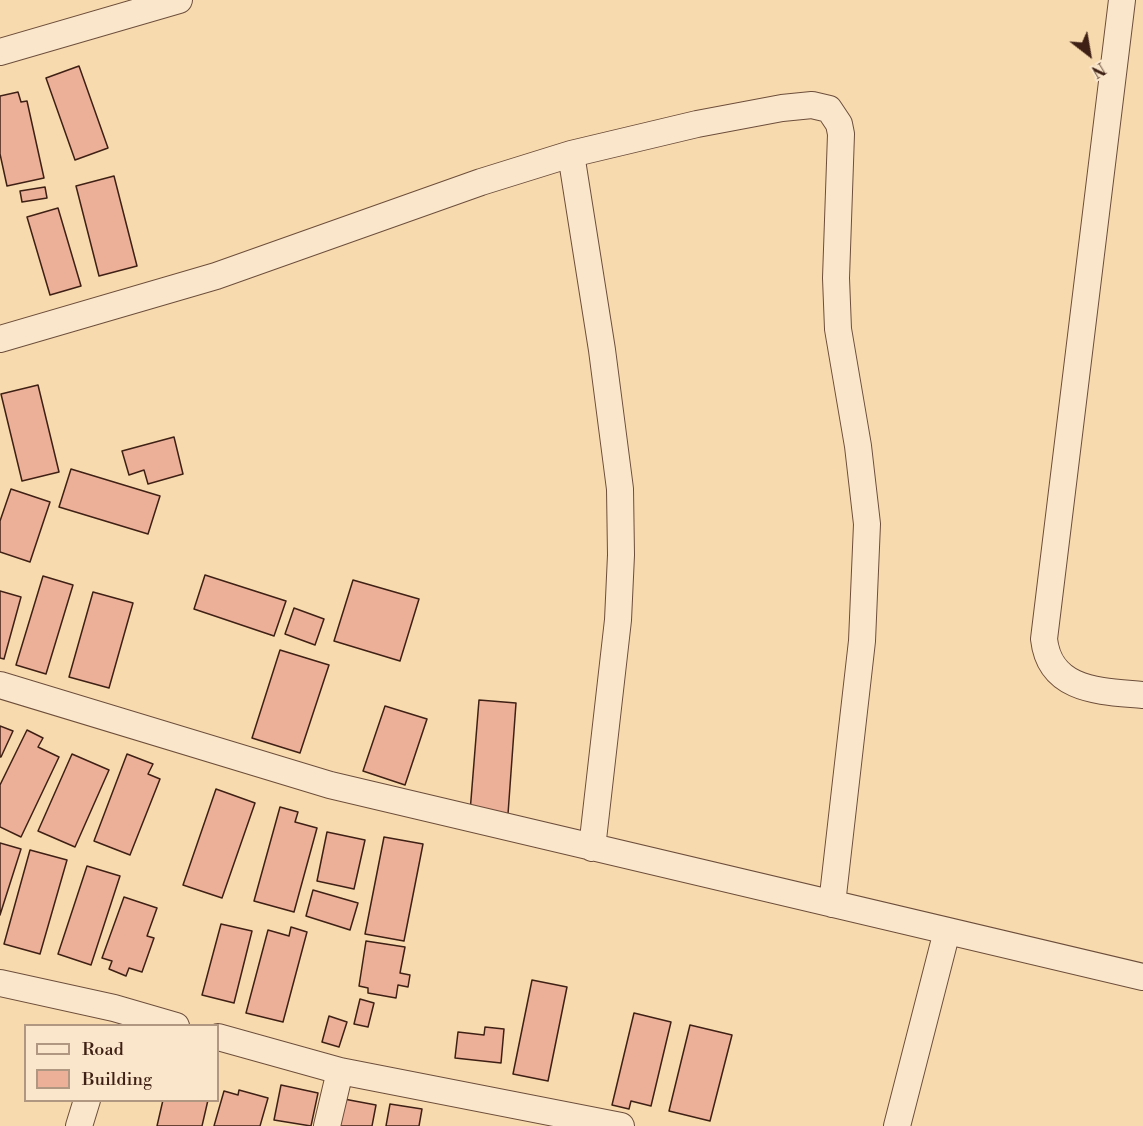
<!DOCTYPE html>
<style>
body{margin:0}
#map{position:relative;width:1143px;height:1126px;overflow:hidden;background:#f8daaf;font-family:"Libre Bodoni",serif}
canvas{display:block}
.legend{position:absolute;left:24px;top:1024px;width:195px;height:78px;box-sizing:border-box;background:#fae7cb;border:2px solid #af9782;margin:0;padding:8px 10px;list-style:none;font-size:18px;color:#3f2014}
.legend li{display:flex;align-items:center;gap:12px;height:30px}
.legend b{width:30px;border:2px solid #af9782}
.north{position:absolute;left:1059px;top:24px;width:60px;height:60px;-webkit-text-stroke:4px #fae7cb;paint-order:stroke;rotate:149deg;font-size:16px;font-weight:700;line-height:24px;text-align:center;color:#3f2014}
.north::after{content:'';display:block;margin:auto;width:21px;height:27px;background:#3f2014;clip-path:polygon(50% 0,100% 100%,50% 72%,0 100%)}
</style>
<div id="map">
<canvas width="1143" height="1126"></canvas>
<ul class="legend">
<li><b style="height:8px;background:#fae7cb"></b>Road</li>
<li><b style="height:16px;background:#ecaf98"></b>Building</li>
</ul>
<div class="north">N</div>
</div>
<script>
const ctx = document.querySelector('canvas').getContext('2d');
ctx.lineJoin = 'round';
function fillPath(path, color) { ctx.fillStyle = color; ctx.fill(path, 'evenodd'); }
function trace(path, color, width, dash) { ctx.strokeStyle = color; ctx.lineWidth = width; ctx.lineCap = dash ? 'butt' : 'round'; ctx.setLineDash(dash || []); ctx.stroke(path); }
const building = new Path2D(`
 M79,66L108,148L75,160L46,78Z
 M18,92L21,102L27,101L44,178L7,186L0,154V96Z
 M114,176L137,266L99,276L76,186Z
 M45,187L47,198L22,202L20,191Z
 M58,208L81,286L50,295L27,217Z
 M38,385L59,472L22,481L1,394Z
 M174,437L183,474L148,484L144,470L129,475L122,451Z
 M71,469L160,496L148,534L59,507Z
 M11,489L50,502L30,562L0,552V521Z
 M205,575L286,601L274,636L194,609Z
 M43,576L73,585L46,674L16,665Z
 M353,580L419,599L400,661L334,641Z
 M0,591L21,597L4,659L0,658Z
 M93,592L133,603L109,688L69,677Z
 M294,608L324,619L315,645L285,634Z
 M280,650L329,665L300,753L252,738Z
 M479,700L516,703L508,814L470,812Z
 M385,706L427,719L405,785L363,771Z
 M0,726L13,731L1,757H0Z
 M27,730L43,738L38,747L59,757L21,837L0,827V785Z
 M72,754L109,770L75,847L38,831Z
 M127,754L153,764L148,774L160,779L130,855L94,841Z
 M216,789L255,803L222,898L183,885Z
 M280,807L298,812L295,822L317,828L294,912L254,901Z
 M327,832L365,840L354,889L317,881Z
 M384,837L423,844L404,941L365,934Z
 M0,843L21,849L0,915Z
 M30,850L67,860L40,954L4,944Z
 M87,866L120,876L91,965L58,954Z
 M313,890L358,903L350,930L306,916Z
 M124,897L157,908L147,936L154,938L142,972L129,968L126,976L109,969L112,961L102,958Z
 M221,924L252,931L234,1003L202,995Z
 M291,927L307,932L283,1022L246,1013L268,930L289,936Z
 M366,941L405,947L400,973L410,975L408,987L398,985L396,998L368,993V988L359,986Z
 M532,980L567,987L548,1081L513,1074Z
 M360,999L374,1003L368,1027L354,1024Z
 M634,1013L671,1022L651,1106L631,1101L629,1109L612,1105Z
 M329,1016L347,1022L339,1047L322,1042Z
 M690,1025L732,1035L710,1121L669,1111Z
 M485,1027L504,1029L501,1063L455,1058L458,1032L484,1035Z
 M281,1085L318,1093L311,1126L274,1120Z
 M239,1090L268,1098L260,1126H214L224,1091L238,1095Z
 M344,1099L376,1105L372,1126H339Z
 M163,1100H208L202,1126H157Z
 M390,1104L422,1109L419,1126H386Z`);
fillPath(building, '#ecaf98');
trace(building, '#3f2014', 1.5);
const minor = new Path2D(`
 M1122,0L1044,639C1050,692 1101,691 1143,695
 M0,52L179,0
 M571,154L602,350L620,489L621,555L618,620L592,848
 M0,339L216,276L481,182L571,154L697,124L782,108L812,105L829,109L839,124L841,134L836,278L838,329L858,446L867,524L862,641L832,904
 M0,685L330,785L1143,977
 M0,983L114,1008L176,1026
 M218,1037L340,1071L621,1126
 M79,1126L87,1100
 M327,1126L340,1071
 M897,1126L947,931`);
trace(minor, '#6d4e3b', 28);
trace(minor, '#fae7cb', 26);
</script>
